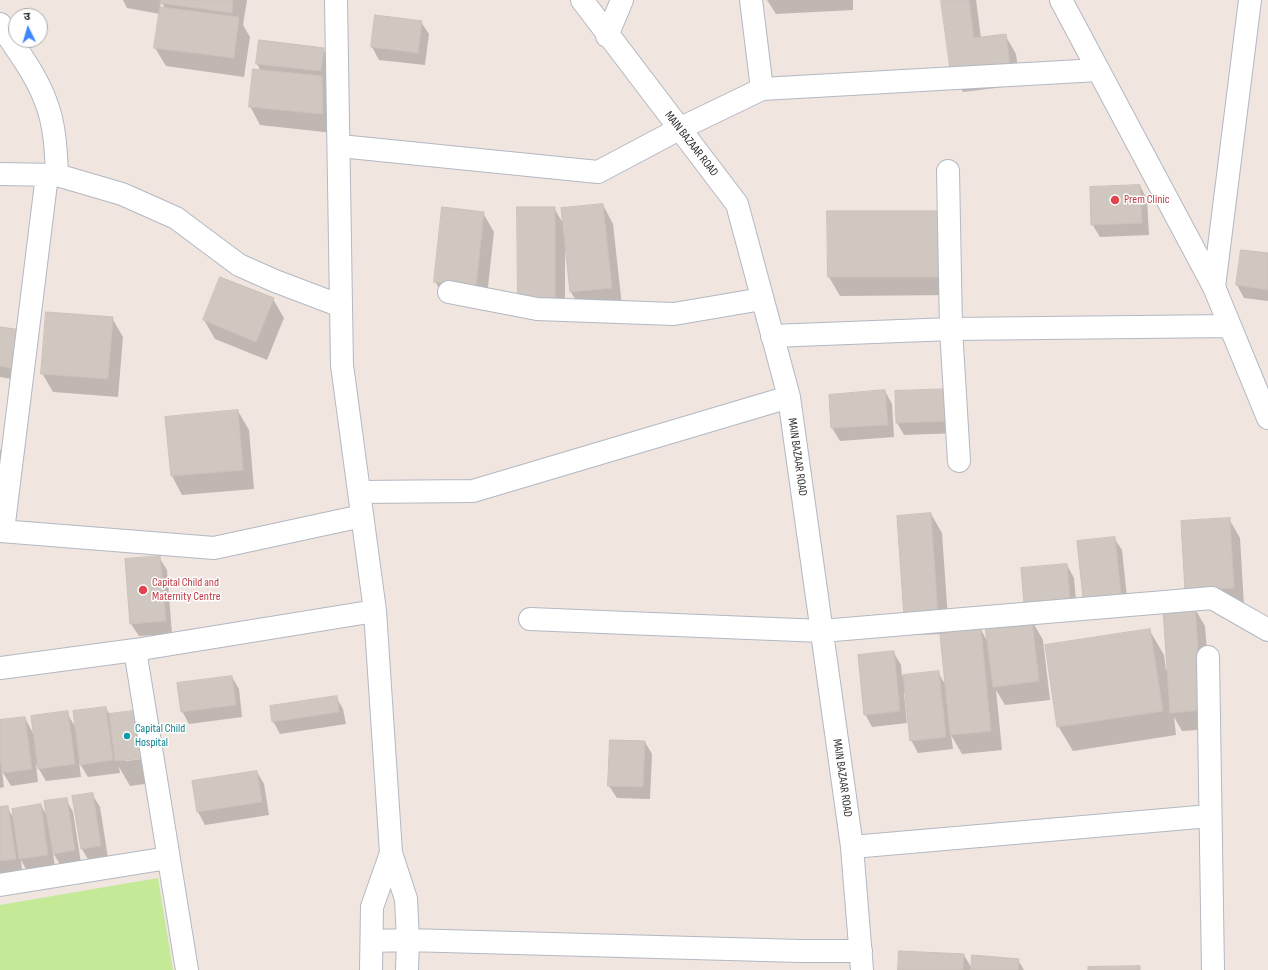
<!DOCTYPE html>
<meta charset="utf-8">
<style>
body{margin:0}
#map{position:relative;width:1268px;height:970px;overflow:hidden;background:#f0e5df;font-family:"Sofia Sans Condensed","Noto Sans Devanagari",sans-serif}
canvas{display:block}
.north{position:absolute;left:8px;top:8px;width:40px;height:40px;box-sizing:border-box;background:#fff;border:1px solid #ababab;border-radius:50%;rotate:355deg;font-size:11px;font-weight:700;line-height:16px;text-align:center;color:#2d2d2d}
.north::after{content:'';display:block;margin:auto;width:14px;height:18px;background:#3d88ff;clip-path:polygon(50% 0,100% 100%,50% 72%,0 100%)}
</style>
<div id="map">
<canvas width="1268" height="970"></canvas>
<div class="north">उ</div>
</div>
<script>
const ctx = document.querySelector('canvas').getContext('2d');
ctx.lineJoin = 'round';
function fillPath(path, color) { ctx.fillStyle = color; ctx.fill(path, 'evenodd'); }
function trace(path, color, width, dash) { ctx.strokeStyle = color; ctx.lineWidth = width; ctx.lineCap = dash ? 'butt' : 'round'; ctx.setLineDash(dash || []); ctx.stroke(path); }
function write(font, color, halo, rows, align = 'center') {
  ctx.font = font + ' "Sofia Sans Condensed",sans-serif'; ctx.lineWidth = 3; ctx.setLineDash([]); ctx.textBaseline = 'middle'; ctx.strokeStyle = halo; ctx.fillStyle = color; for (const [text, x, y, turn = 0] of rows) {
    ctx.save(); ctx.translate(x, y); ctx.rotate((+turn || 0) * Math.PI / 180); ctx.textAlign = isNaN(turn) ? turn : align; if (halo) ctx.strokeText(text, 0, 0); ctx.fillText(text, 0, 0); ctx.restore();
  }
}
fillPath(new Path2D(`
 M158,878L173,970H0V905Z`), '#c4ea98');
fillPath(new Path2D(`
 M123,0H247L243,25L250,37L244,77L166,66L155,48L160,14L127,8ZM161,2L165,8H160Z
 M767,0H853V10L776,14Z
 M942,0H976L981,38L1005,35L1016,54L1020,85L963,92L952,74Z
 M421,22L429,34L425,65L379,60L372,47Z
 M323,49L331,62L328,84L325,83L332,96L333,133L260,125L250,106L261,71L257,64Z
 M1140,186L1147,199L1149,235L1100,237L1092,224Z
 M603,205L613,224L622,306L582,311L571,292L566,251H565V320H530L519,301L554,208L564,225Z
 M943,212L954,295L840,296L829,277Z
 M483,213L494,232L486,305L445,300L435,281Z
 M1242,251L1268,254V301L1244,298L1237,285Z
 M273,299L284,318L267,360L215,339L204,320Z
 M112,318L123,337L118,397L53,392L42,373Z
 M0,328L23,381L0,377Z
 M951,390L959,433L904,435L897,423Z
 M885,391L892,404L894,437L840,441L832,428L830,395Z
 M238,411L249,430L254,489L182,495L172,476L166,418Z
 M0,449L11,468L0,529Z
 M931,514L942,533L949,634L981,630L989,644L1032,621L1043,640L1050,700L1005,705L996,690L1002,750L962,754L951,735L953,749L918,753L911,740L906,693H904L907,723L872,727L865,714L894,653L901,665L902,676L938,672L946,686L941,634L916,635L905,617Z
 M1229,519L1240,538L1244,606L1195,609L1205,626L1213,729L1182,731L1174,717L1176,735L1073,751L1058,726L1150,631L1164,655L1166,670H1168L1196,607Z
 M1114,538L1122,550L1128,607L1084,598Z
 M159,557L167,570L172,634L139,636L131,624Z
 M1067,565L1074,578L1077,612L1032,615Z
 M232,677L239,689L242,717L189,724L182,711Z
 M336,697L343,709L346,724L280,734L273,721Z
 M106,708L110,715L139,711L153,736L159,782L130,786L119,767L120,773L88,777L79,762L81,777L46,781L36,764L38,782L11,786L2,771L4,787L0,788V721L25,718L34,735L32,717L67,713L76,728L74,712ZM150,756L151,758L125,761V759Z
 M645,742L652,754L650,799L617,798L609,786Z
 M257,772L264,784L269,815L205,825L198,812L193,782Z
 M92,794L100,807L108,858L89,861L82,849Z
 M66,799L73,812L81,863L61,866L53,853L55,867L27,871L21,860L22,871L0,875V808L7,807L14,819L41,805L48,818Z
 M964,955L972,969L1018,960L1024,970H899Z`), '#0003');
const building = new Path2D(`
 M161,0H233L232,13L160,3Z
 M941,0H969L974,38L1006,34L1010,66L951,74Z
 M160,7L239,17L234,58L154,48Z
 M375,15L422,21L418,53L371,47Z
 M259,40L324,48L321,71L256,64Z
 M253,69L322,76L323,114L249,107Z
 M1140,185L1142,223L1091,225L1090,187Z
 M603,204L612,288L570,292L561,208Z
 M442,207L484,212L476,286L434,282Z
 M517,207H555V301L518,302Z
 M827,211H943L944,277H828Z
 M1241,250L1268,253V290L1236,285Z
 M220,277L274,298L256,342L203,320Z
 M46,312L113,317L108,379L41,374Z
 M0,327L22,330L16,369L0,366Z
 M951,389L952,421L896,423L895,391Z
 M885,390L888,425L831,428L829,395Z
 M238,410L243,470L171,476L165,417Z
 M931,513L938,615L904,617L897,516Z
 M1230,518L1234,588L1185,591L1181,521Z
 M1115,537L1121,594L1083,598L1077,541Z
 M160,556L166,621L130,624L125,559Z
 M1067,564L1070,600L1024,603L1021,568Z
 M1195,606L1202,710L1170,713L1163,609Z
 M1032,620L1039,681L993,687L985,626Z
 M981,629L991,731L950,735L940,634Z
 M1150,629L1163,711L1057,727L1045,645Z
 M894,651L900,711L864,715L858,655Z
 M939,671L946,737L910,741L903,675Z
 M232,676L236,705L181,712L177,683Z
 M337,696L339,712L272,722L270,706Z
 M106,707L113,760L80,765L73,711Z
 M140,710L146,758L115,761L109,714Z
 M68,711L75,764L38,769L31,716Z
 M25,717L32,769L2,773L0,755V720Z
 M610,740L645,741L643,787L608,786Z
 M257,771L262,802L197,812L192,781Z
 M93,793L101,846L81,849L72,796Z
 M67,798L75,850L53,854L44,801Z
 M41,804L48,855L19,859L12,809Z
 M8,806L16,859L0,861V807Z
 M899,951L964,954L963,970H898Z
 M972,955L1019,959L1018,970H971Z
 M1140,966V970H1088V967Z`);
fillPath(building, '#cfc7c0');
trace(building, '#ccc1b8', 1);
const minor = new Path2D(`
 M336,0L342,365L375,611L391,853L406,899L408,940L407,970
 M582,0L737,204L789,397L852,847L862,970
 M751,0L762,89
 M1061,0L1214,287L1268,418
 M0,24C16,49 36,74 46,102C55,125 56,151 57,175
 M607,36L622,0
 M340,146L598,172L679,129L762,89L1098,70
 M948,171L951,329L959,461
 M0,174L57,175L122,194L176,218L239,265L275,281L341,306
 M1214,287L1250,0
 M449,292L537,309L674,314L762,299
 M772,336L951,329L1230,326
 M359,492L473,491L789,397
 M0,531L214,548L362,516
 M3,531L47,175
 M530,619L822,631L1212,598L1268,630
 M135,650L187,970
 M1208,657L1213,970
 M0,668L135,650L375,611
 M852,847L1210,816
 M0,885L168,858
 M372,941L408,940L800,951H861
 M371,970L372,907L391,853`);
trace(minor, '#b3b8c2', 24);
trace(minor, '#fff', 22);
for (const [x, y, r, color] of [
 [1115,200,5,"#e0444e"],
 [143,590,5,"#e0444e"],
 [127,736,4,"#0f9aa8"]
]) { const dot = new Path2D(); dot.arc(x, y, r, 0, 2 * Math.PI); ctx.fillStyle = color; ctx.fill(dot); trace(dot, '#fff', 1.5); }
write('12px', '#2d2d2d', '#fff', [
 ["MAIN BAZAAR ROAD",691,144,52],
 ["MAIN BAZAAR ROAD",797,457,82],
 ["MAIN BAZAAR ROAD",842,778,82]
]);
write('12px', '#be3a42', '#fff', [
 ["Prem Clinic",1124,200],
 ["Capital Child and",152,583],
 ["Maternity Centre",152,597]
], 'left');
write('12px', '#0d838f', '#fff', [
 ["Capital Child",135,729],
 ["Hospital",135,743]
], 'left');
</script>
